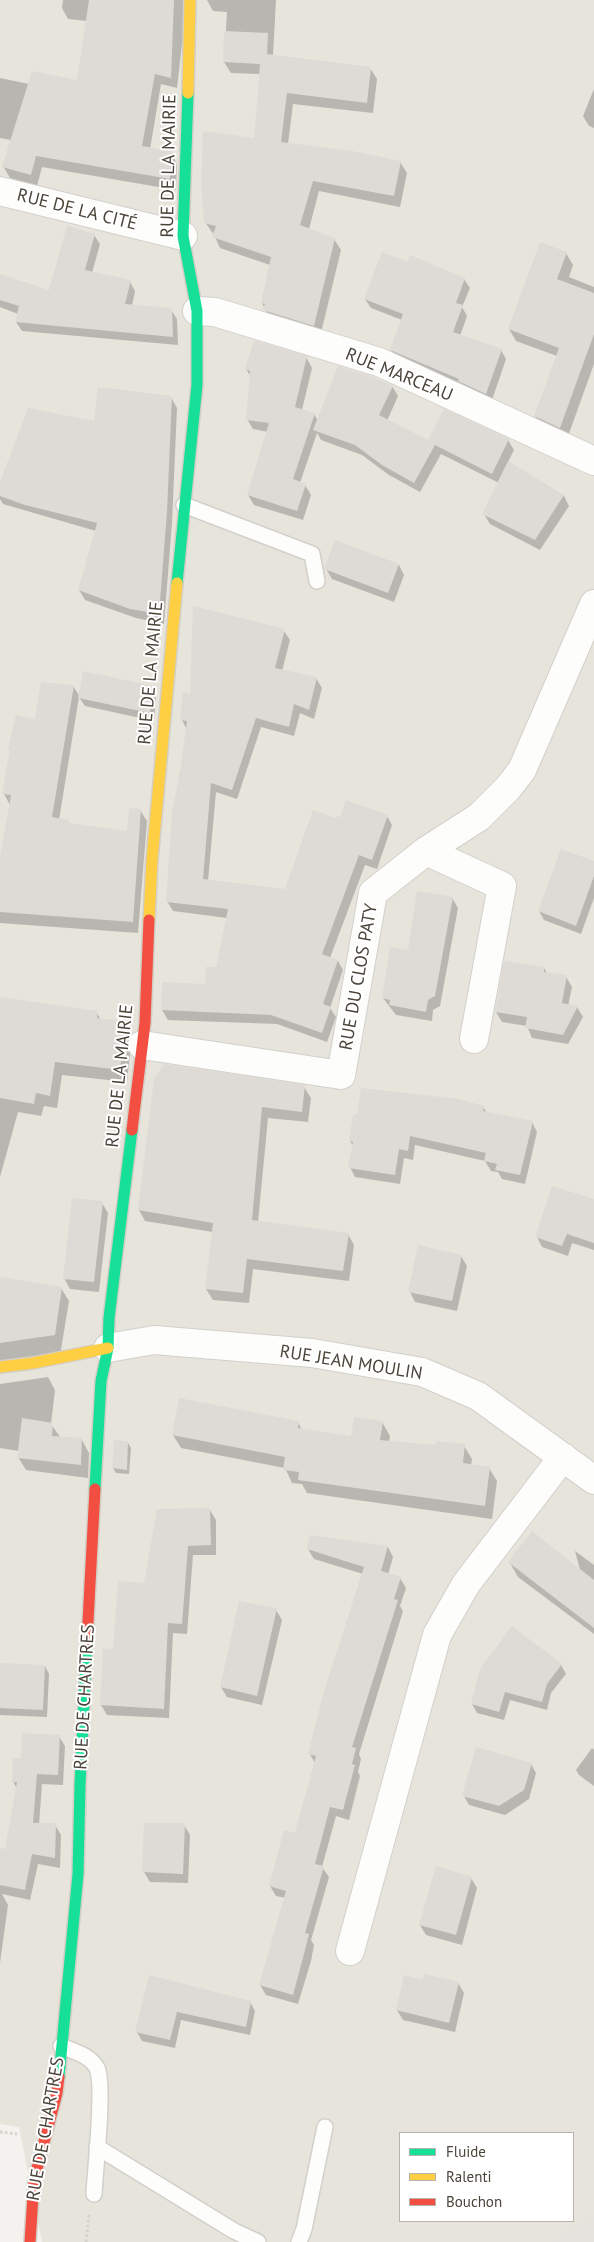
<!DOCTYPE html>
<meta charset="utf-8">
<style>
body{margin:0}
#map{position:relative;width:594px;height:2242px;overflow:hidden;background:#f4f2ee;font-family:"PT Sans",sans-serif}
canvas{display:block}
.legend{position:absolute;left:399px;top:2132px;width:175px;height:90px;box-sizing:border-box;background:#fff;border:1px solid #b7b4b0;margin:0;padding:6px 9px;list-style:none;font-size:15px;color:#4b4439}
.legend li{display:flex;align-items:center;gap:10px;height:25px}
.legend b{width:25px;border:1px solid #b7b4b0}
</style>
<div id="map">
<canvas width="594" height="2242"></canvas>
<ul class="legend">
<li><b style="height:6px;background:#16e098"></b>Fluide</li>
<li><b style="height:6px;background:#ffcf43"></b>Ralenti</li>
<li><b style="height:6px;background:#f24e42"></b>Bouchon</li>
</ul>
</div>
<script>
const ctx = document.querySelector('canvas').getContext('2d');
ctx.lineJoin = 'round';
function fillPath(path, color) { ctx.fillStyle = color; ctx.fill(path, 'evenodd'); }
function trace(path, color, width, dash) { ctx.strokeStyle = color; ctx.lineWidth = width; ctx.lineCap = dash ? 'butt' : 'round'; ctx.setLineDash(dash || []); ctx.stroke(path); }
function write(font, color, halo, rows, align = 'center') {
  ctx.font = font + ' "PT Sans",sans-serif'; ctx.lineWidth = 4; ctx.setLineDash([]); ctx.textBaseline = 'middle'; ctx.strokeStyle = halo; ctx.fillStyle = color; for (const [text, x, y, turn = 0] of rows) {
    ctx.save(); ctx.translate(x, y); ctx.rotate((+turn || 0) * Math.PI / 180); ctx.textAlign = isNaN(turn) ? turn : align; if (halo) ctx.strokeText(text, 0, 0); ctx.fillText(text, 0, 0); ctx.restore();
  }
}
fillPath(new Path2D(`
 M0,0H594V2242H42L19,2127L0,2124ZM400,2133H573V2221H400Z`), '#e7e4dc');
fillPath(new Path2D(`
 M594,2216V2242H552Z`), '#e6e3df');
fillPath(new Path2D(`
 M63,0H187L177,88L161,84L150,149L171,152L177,164L176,190L42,167L37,186L10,178L3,166L11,140L0,138V78L29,84L78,81L87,21L68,19L62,8Z
 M207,0H276L273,56L370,68L377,79L373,113L293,104L288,144L400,162L407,173L400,207L319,191L309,229L334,239L341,250L320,337L271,321L262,303L270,265L220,248L214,235L205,222L255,140L260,74L231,73L224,62L227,12L213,11Z
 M594,89V128L589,126L583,116Z
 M94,235L100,244L92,273L130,282L135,291L132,306L171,310L177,319L178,345L22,331L16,322L18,314L0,307V275L50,292Z
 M566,253L573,265L569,277L594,287V364L567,439L542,428L535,416L557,356L516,341L509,329Z
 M409,263L464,279L470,288L462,307L467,316L460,336L501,350L506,359L491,403L396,359L391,350L402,320L371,308L365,299Z
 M306,357L312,368L302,410L314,414L318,421L392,386L398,396L387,421L429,442L508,440L514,450L508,462L564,496L569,506L540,550L490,524L484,514L499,483L441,454L420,492L389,475L362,455L321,440L317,433L300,483L305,485L311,495L303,520L254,505L248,495L268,432L253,429L247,419L251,377L246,369Z
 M171,397L177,408L172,523L164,624L136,618L85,600L79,590L96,531L3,504L0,499V486Z
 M399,565L404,575L394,602L332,579L326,569Z
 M284,631L290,640L282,671L316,678L322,688L314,719L300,713L294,736L261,727L237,799L216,792L208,881L286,890L337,820L387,816L392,825L377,869L365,865L330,958L338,961L343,970L330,1008L336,1017L327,1042L277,1024L168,1020L162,1010L207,985L217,968L227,918L173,911L167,901L187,730L182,720L191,695Z
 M73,686L80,697L151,687L156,696L154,721L85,706L79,697L59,820L68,821L70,824L128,833L140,810L147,821L138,933L0,923V863L10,805L4,794L11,752L9,748Z
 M594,863V898L581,934L544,920L539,911Z
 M452,898L458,908L440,1006L433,1010L432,1021L396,1015L383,998L409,951Z
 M544,968L547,973L566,977L572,987L568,1006L577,1007L583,1017L568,1044L532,1038L527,1026L502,1022L496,1012Z
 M0,998L97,1013L101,1020L124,1023L132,1036L127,1082L62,1075L57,1108L44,1106L41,1116L18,1112L0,1177Z
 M155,1080L304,1087L311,1098L308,1122L268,1118L258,1222L348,1234L354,1245L349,1281L253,1269L249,1303L213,1300L206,1289L213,1232L145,1221L139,1210Z
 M483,1107L487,1113L532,1122L537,1132L525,1184L502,1179L498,1172L491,1171L485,1161L415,1145L413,1160L404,1158L400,1184L355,1177L350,1167L353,1146L350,1141Z
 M594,1200V1250L572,1243L568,1256L542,1247L537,1237Z
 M102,1203L108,1213L99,1292L70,1289L64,1278Z
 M461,1256L467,1266L457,1311L415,1302L410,1292Z
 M0,1278L61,1288L69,1301L60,1356L0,1367Z
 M48,1377L55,1390L51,1424L61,1438L82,1440L89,1453L88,1478L26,1470L18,1457L19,1451L0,1448V1384Z
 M298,1422L302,1430L352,1437L382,1422L390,1436L389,1442L436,1447L464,1446L472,1459L471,1466L489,1468L497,1481L492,1519L307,1493L302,1484L292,1483L285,1468L181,1448L173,1435Z
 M128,1443L131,1448L129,1474L116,1473L113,1468Z
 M210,1510L216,1520V1555H193L187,1634L173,1633L169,1718L107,1715L101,1705L114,1650L145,1585Z
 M311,1536L388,1547L393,1557L388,1575L400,1578L406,1588L400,1606L403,1611L359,1754L361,1759L358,1772L360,1776L349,1820L336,1816L322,1867L329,1877L311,1940L314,1945L311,1961L298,2004L266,1995L260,1985L286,1898L276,1896L270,1886L295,1835L315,1763L309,1753L363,1574L314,1559L308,1549Z
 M575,1551L594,1565V1634L518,1577L510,1563L580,1570Z
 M276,1610L282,1620L262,1705L227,1697L221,1687Z
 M0,1664L45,1666L49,1674L47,1717L0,1715Z
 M561,1665L566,1674L551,1693L547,1710L510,1700L504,1720L477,1713L472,1704Z
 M59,1736L65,1746L63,1785L42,1784L39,1825H55L61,1835L60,1868L38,1864L30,1900L2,1894L8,1905L0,1963V1849L6,1850L17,1789L13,1781L22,1759Z
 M592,1748L594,1750V1786L579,1775L576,1770Z
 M531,1764L536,1773L529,1799L505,1815L469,1805L464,1796Z
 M184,1825L190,1835L188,1883L150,1882L144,1872Z
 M471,1878L477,1888L462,1945L426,1935L420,1925Z
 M150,1977L250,2002L255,2011L250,2035L181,2020L175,2048L142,2041L137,2032Z
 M424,1981L458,1983L464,1993L455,2032L403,2020L397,2010Z`), '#0003');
fillPath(new Path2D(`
 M89,0H174L171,78L155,74L142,146L171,151L170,179L36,156L31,175L2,167L32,71L77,80Z
 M224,31L268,33L267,54L371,67L367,103L287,93L281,142L352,151L401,161L394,196L313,181L300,225L335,238L314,326L263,310L265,304L261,303L271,257L212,237L216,226L204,223L201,184L203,131L254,138L260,64L223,62Z
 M67,226L95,234L85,270L131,280L125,304L172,308L173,337L15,322L19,306L0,300V274L49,290Z
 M540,242L567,252L557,279L594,293V334L560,428L534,416L559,348L508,329Z
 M382,252L408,262L410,255L465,278L456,303L463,305L453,332L502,349L486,394L458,381L459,379L390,350L403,314L364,299Z
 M254,340L307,356L295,407L315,413L293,479L306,484L297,511L247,495L269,423L246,420L250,371L245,369Z
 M338,366L373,377L393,386L379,415L428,440L444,409L509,439L492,474L435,445L414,483L382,465L355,445L313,430Z
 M98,387L172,396L167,512L159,614L130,609L78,590L97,523L25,505L0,496V482L28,408L94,421Z
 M508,461L564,495L535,540L482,514Z
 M335,540L399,564L388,593L324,569Z
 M193,606L285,629L275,668L317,677L309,710L294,704L289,727L256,718L232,790L211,783L203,879L285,889L313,810L336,818L337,816L340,817L346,800L388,815L372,860L359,855L322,954L338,960L323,1004L331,1007L322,1033L271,1015L161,1010L162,982L205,984L206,967H216L228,909L166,902L172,812L181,765L187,721L180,720L183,692L190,694Z
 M83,671L152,686L150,713L78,698Z
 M41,682L74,685L52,817L69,820V823L127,831L129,808L141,809L133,922L0,912V856L11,795L2,794L10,749L8,748L16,715L35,719Z
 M561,849L594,861V876L576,926L538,911Z
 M417,891L453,897L435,996L428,1000L426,1012L389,1005L390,1000L382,998L390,947L408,950Z
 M504,961L544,967V972L567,975L562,1003L578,1006L563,1035L525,1028L527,1017L495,1012Z
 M0,997L98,1011L97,1018L125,1021L120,1070L55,1062L50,1096L36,1093L34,1104L0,1098Z
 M164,1064L305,1085L302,1112L262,1107L252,1220L349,1233L343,1271L247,1259L243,1293L205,1289L213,1223L138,1210L154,1079Z
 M361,1088L459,1099L484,1106L483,1111L533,1121L520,1175L495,1170L497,1164L484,1161L486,1153L410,1136L408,1151L399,1149L395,1175L348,1168L353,1142L349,1141L353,1114H357Z
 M552,1186L594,1199V1243L567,1234L562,1246L535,1237Z
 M72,1198L103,1201L94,1282L63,1279Z
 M418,1245L462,1255L452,1301L408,1292Z
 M0,1277L62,1287L55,1335L0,1343Z
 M179,1398L299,1421L298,1428L351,1436L354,1417L383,1421L380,1440L435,1445L436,1441L465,1444L463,1463L490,1467L485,1506L298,1480L299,1472L283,1470L285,1457L172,1435Z
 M22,1418L53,1423L52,1436L82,1438L81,1465L17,1458Z
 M114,1440L128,1441L127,1470L112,1468Z
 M210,1508L211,1545L188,1546L182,1624L168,1623L164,1709L100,1705L103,1648L113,1649L118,1581L144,1583L157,1509Z
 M532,1531L594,1580V1628L508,1562Z
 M310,1535L388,1546L381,1571L401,1577L394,1599L398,1600L352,1747L356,1748L352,1764L355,1765L343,1810L330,1807L315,1864L324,1866L305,1933L309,1934L305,1950L293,1995L259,1985L286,1891L269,1886L284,1830L295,1833L316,1756L308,1754L324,1691L364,1567L307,1549Z
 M239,1601L277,1608L257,1696L220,1687Z
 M512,1626L562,1664L547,1684L542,1702L505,1692L499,1712L471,1704L480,1669Z
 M0,1663L45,1665L43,1710L0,1708Z
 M22,1733L60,1735L58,1775L37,1774L33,1823H56L55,1858L32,1854L25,1890L0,1885V1848L5,1849L17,1782H12L13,1758H21Z
 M476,1747L532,1763L524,1790L499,1806L462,1796Z
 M144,1823H185L183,1874L142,1872Z
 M436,1866L472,1877L456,1935L419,1925Z
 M424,1974L459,1982L449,2023L396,2010L404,1975L423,1980Z
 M149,1975L251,2001L246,2027L177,2012L170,2040L135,2032Z`), '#dedbd6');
const lane = new Path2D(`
 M184,505L312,554L317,581
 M61,2046C73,2051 90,2055 97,2068C105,2085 95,2171 94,2194
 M97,2147L234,2231L258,2242
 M299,2242L304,2229L325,2127`);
const street = new Path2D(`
 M0,191L183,236
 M197,311L215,312L379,362L594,461
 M426,851L479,817L508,788L522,770L594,604
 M142,1045L341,1075L373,893L426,851L502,886L474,1039
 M108,1348L154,1340L312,1353L422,1372L478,1396L594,1480
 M350,1951L437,1635L466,1584L563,1457`);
const fast = new Path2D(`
 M177,583L197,385V311L183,236L188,93
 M95,1489L101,1381L108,1348L109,1318L132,1130
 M59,2077L78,1874L80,1785L87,1641`);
const slow = new Path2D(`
 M188,93L190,0
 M149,920L152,860L177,583
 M0,1367L33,1363L108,1348`);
const jam = new Path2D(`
 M132,1130L145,1023L149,920
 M87,1641L95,1489
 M30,2242L34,2180L57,2093L59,2077`);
trace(lane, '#d2d0cb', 18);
trace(street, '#d2d0cb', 30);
trace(fast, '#d3cfc5', 14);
trace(slow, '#d3cfc5', 14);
trace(jam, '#d3cfc5', 14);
trace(new Path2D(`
 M0,2132L17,2134
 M86,2242L89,2215`), '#d3d2cc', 3, [2.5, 2.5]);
trace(lane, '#fdfdfc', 15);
trace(street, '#fdfdfc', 28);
trace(fast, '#16e098', 11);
trace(slow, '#ffcf43', 11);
trace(jam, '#f24e42', 11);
write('18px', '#4b4439', '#fff', [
 ["RUE DE LA MAIRIE",169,166,-89],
 ["RUE DE LA CITÉ",77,210,14],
 ["RUE MARCEAU",399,375,22],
 ["RUE DE LA MAIRIE",151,673,-85],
 ["RUE DU CLOS PATY",359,977,-80],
 ["RUE DE LA MAIRIE",120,1076,-84],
 ["RUE JEAN MOULIN",351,1363,9],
 ["RUE DE CHARTRES",85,1697,-87],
 ["RUE DE CHARTRES",46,2129,-80]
]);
</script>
